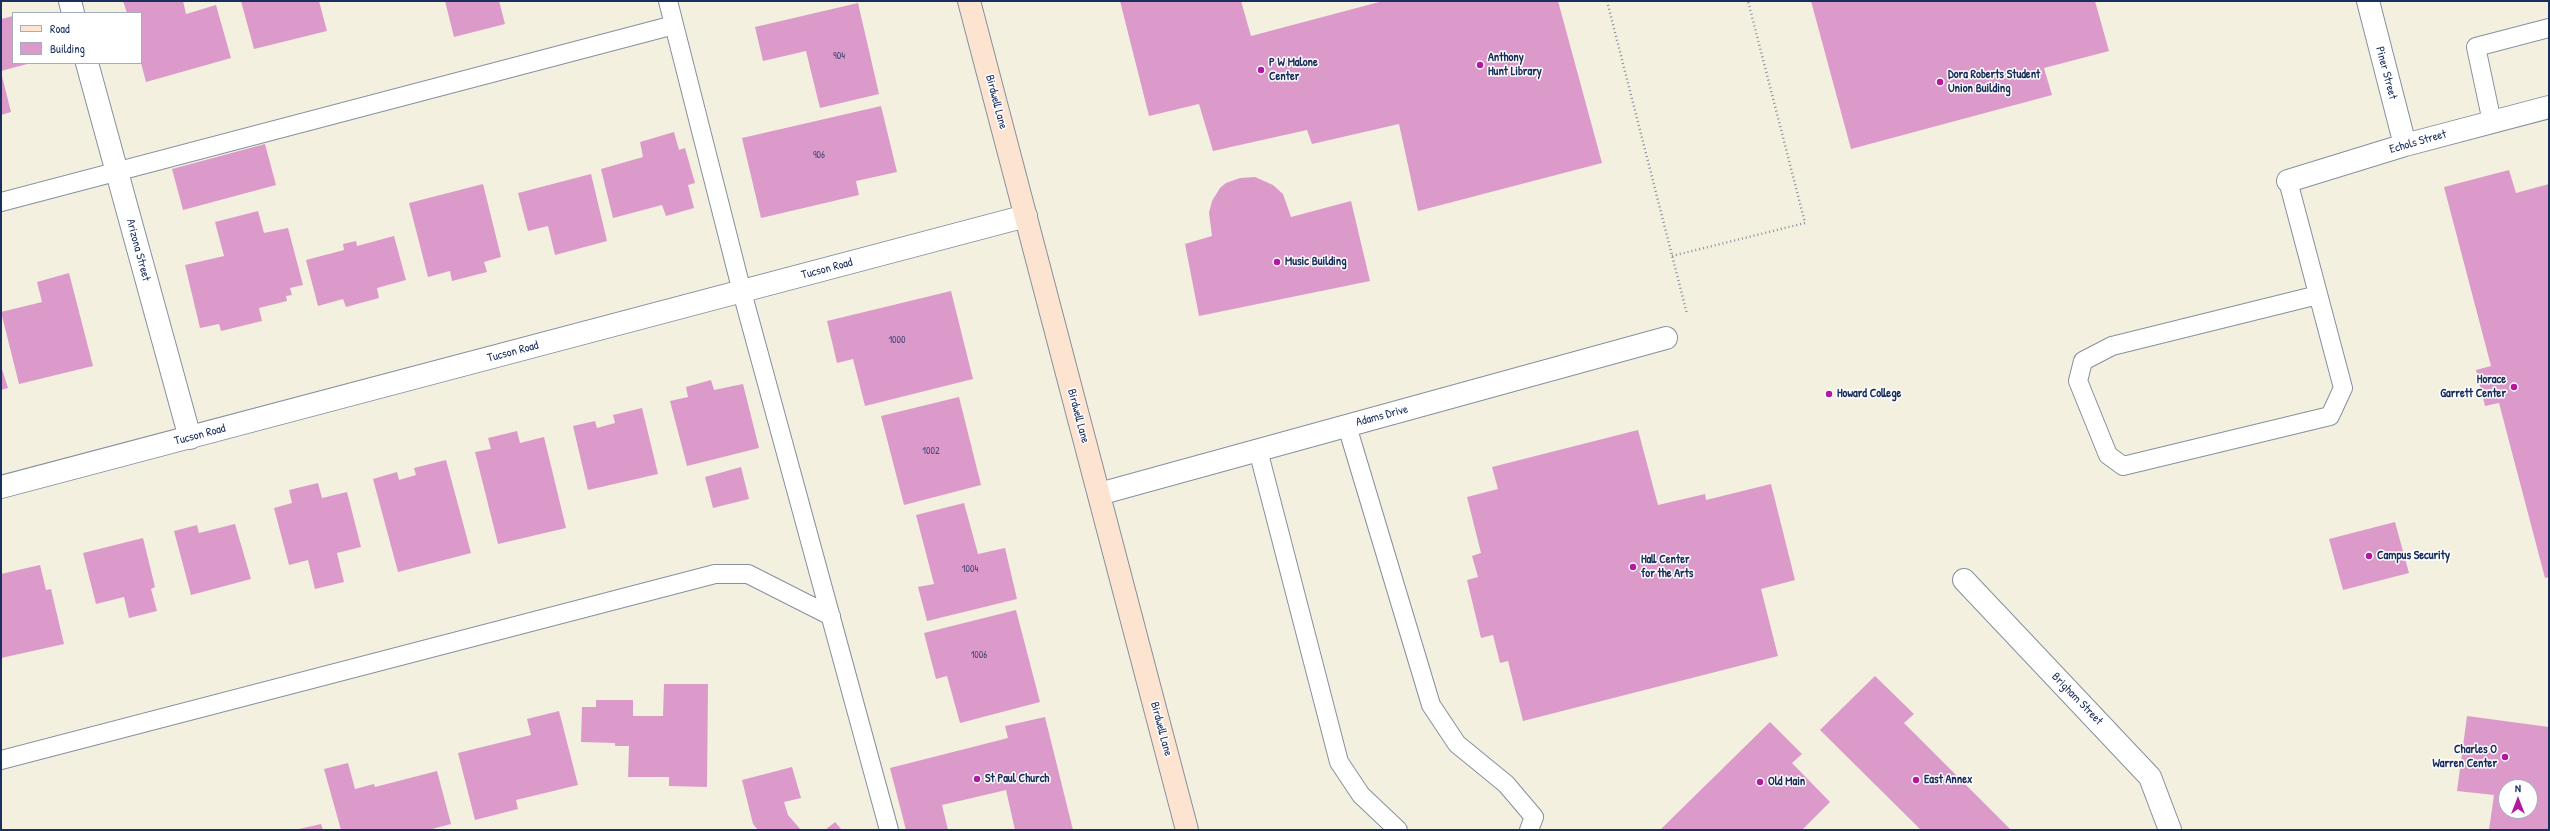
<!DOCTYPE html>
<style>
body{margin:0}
#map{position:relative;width:2550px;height:831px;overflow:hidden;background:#f3f0df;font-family:"Patrick Hand",sans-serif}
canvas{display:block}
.frame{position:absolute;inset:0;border:2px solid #1b2f5e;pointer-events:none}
.legend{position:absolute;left:12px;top:12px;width:130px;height:52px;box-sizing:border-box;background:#fff;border:1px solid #a4acbf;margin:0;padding:5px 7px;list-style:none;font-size:12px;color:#1b2f5e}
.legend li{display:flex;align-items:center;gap:8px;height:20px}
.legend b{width:20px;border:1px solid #a4acbf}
.north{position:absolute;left:2498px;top:779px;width:40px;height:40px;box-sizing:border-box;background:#fff;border:1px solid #a4acbf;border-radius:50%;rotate:0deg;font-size:11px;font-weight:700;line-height:16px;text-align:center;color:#1b2f5e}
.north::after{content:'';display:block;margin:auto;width:14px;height:18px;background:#b5179e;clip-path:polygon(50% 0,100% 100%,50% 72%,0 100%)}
</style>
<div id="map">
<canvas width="2550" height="831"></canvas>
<div class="frame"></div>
<ul class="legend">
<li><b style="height:5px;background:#fde4d1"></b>Road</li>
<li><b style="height:11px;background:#dc9acb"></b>Building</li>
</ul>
<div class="north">N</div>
</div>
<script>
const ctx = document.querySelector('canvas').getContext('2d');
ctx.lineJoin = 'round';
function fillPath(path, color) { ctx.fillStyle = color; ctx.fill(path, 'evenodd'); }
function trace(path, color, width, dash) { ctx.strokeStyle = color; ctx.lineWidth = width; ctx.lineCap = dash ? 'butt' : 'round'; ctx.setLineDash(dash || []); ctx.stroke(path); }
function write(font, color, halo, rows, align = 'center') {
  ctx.font = font + ' "Patrick Hand",sans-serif'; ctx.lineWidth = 3; ctx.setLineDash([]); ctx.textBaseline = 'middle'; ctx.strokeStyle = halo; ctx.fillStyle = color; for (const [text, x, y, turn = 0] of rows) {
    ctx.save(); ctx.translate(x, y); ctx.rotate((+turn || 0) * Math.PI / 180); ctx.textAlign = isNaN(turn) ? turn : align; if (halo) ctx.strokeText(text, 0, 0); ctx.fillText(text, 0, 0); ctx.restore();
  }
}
fillPath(new Path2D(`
 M123,1H183L186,14L216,5L231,58L146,82L141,63V13H127Z
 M241,1H319L327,31L254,49Z
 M445,1H499L505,24L454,37Z
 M1120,1H1241L1251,36L1383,1H1558L1602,163L1418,211L1399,124L1312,144L1307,130L1213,151L1199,104L1149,116Z
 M1811,1H2095L2109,51L2044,68L2052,95L1851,149Z
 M858,3L879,94L820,108L806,51L763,61L755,27Z
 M13,16V63H31L1,71V19Z
 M2,76L11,112L1,115V77Z
 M881,106L897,172L856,181L859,195L761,218L742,138Z
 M674,132L679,150L685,148L695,183L688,185L694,208L666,216L662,205L613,218L601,169L643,157L640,142Z
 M265,144L276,185L183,210L172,169Z
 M2509,170L2516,193L2549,184V577L2545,578L2499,403L2485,406L2476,370L2491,366L2444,187Z
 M591,174L607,241L555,255L548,226L528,231L518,193Z
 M1255,177L1273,185L1283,194L1291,217L1351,201L1370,281L1199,316L1185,244L1212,236L1209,213L1212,201L1220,188L1226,183L1240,178Z
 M483,184L501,257L484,262L487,272L452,281L450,271L428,277L409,203Z
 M258,211L264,233L288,228L303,285L290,288L292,295L286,296L287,301L259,308L262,321L221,331L219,324L200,328L185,265L224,256L215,222Z
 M394,236L406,280L377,288L379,298L346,307L343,299L318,306L306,260L344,250L343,244L356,241L357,246Z
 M69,273L93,366L19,384L1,312L42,302L37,282Z
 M951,291L973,379L865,406L853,359L837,363L827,321Z
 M1,366L8,388L1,390Z
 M711,380L714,390L743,384L759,448L687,466L670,401L688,397L686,387Z
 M959,397L981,485L904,505L881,416Z
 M642,408L658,474L588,490L573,426L595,421L597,428L615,423L613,415Z
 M1638,430L1658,505L1705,494L1706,500L1771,484L1795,580L1761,589L1778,656L1523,721L1508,661L1500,663L1493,635L1481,638L1467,580L1478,577L1472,556L1481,553L1467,497L1498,489L1492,467Z
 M517,431L520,443L544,437L566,528L498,544L475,452L491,449L488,438Z
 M446,460L471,553L398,572L373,479L397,472L399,480L416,475L414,468Z
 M741,467L749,499L713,508L705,477Z
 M318,483L322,498L347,492L361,547L337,553L344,582L315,589L308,560L289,565L274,508L292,503L289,490Z
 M964,503L978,554L1005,548L1017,599L927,621L918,587L934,584L916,515Z
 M2395,522L2409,573L2343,590L2329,539Z
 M235,524L251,579L191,595L174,531L197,525L199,533Z
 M143,538L155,587L151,589L157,611L129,618L124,597L96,604L83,553Z
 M40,565L46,590L51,589L64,644L1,658V574Z
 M1016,610L1040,702L960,723L947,676L936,679L924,633Z
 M1875,676L1914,714L1904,723L2011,830H1921L1820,730Z
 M664,684H708L707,787L669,786V777H628L629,746H615V743L581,742L582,707H596V700H633V716H663Z
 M559,711L578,785L516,800L518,809L475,820L458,753L531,735L527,719Z
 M2467,716L2549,727V830H2489L2494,795L2457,791ZM2506,787H2530V811H2506Z
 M1045,717L1073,830H1015L1006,790L942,805L948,830H906L890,768L1008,738L1005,726Z
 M1770,722L1802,754L1792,763L1830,802L1802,830H1660Z
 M348,763L355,789L374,784L375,787L437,771L451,824L428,830H341L324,769Z
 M792,767L801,798L784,802L788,815L801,830H758L753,824L742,780Z
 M835,822L842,830H825Z
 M321,824L323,830H299V829Z`), '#dc9acb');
const lane = new Path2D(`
 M668,1L742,292L889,830
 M2492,122L2476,47L2549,28
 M2288,181L2343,388L2330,416L2123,466L2108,455L2078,381L2083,361L2112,346L2318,295
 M1,202L674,25
 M1347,426L1431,705L1457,744L1506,784L1534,817L1529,830
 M1258,450L1339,762L1361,795L1398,830
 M1,760L715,574H748L831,616`);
const street = new Path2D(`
 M70,1L73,13
 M2368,1L2405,145
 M87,63L190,438
 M2288,181L2405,145L2549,107
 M1,487L1026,216
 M1099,494L1666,338
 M1964,580L2150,777L2170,830`);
const secondary = new Path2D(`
 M969,1L1187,830`);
trace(lane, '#87909e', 20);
trace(street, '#87909e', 24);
trace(secondary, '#87909e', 24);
trace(new Path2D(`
 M1607,1L1687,314
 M1672,256L1805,223L1748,1`), '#87909e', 2.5, [1, 3]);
trace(lane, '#fff', 18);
trace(street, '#fff', 22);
trace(secondary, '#fde4d1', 22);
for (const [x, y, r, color] of [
 [1480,65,4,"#b5179e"],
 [1261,70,4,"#b5179e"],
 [1940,82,4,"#b5179e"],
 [1277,262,4,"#b5179e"],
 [2514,387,4,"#b5179e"],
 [1829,394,4,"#b5179e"],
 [2369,556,4,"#b5179e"],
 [1633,567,4,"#b5179e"],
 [2505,757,4,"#b5179e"],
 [977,779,4,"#b5179e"],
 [1916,780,4,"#b5179e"],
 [1760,782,4,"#b5179e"]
]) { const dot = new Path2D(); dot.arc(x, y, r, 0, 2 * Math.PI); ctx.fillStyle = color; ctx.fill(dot); trace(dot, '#fff', 1.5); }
write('10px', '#4b4a79', null, [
 ["904",839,56],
 ["906",819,155],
 ["1000",897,340],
 ["1002",931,451],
 ["1004",970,569],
 ["1006",979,655]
]);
write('bold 12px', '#1b2f5e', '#fff', [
 ["Anthony",1488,58],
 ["Hunt Library",1488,72],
 ["P W Malone",1269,63],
 ["Center",1269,77],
 ["Dora Roberts Student",1948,75],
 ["Union Building",1948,89],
 ["Music Building",1285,262],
 ["Horace",2506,380,"right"],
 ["Garrett Center",2506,394,"right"],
 ["Howard College",1837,394],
 ["Campus Security",2377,556],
 ["Hall Center",1641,560],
 ["for the Arts",1641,574],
 ["Charles O",2497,750,"right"],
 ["Warren Center",2497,764,"right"],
 ["St Paul Church",985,779],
 ["East Annex",1924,780],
 ["Old Main",1768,782]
], 'left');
write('12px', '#1b2f5e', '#fff', [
 ["Piner Street",2386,73,75],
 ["Birdwell Lane",996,102,75],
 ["Echols Street",2418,142,-16],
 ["Arizona Street",138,250,75],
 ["Tucson Road",827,269,-15],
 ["Tucson Road",513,352,-15],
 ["Birdwell Lane",1078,416,75],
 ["Adams Drive",1382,416,-15],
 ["Tucson Road",200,435,-15],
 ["Brigham Street",2077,699,46],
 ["Birdwell Lane",1161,729,75]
]);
</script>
